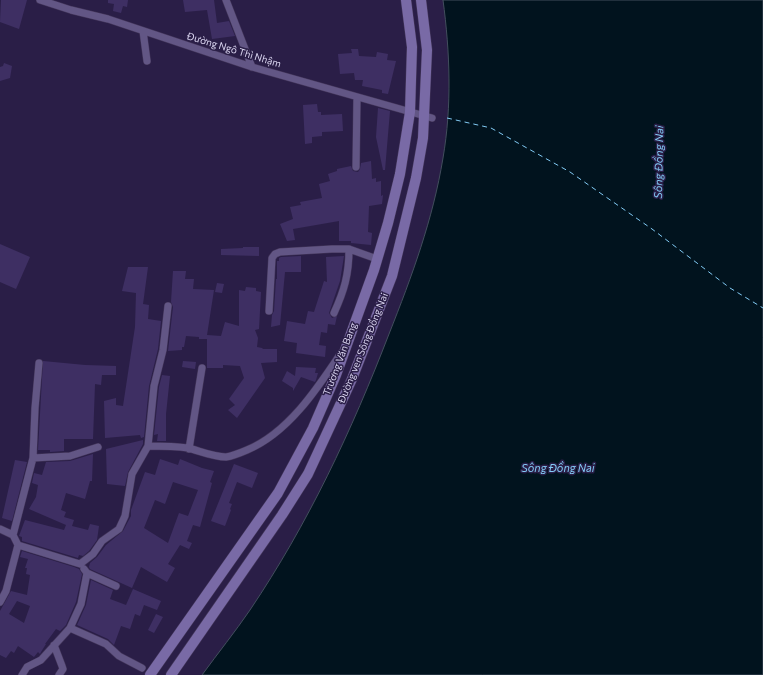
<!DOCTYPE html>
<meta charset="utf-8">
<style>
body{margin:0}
canvas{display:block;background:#2a1e47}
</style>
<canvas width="763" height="675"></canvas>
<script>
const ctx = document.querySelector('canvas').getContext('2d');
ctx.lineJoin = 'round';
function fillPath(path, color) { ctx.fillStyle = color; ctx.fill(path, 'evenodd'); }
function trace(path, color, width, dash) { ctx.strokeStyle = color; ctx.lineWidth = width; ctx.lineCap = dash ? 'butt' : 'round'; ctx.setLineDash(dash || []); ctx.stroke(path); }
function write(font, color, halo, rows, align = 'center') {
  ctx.font = font + ' Commissioner,sans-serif'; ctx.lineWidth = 3; ctx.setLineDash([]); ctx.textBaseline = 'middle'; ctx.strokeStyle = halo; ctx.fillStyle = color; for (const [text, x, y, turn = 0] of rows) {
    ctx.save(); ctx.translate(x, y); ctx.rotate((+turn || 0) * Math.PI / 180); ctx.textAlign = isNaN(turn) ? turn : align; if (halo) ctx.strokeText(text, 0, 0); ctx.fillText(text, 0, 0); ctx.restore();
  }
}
const water = new Path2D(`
 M443,0H763V675H202C218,653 235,632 250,610C308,524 352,430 389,334C412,276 433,219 443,158C452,106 450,52 443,0Z`);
fillPath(water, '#01131e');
trace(water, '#424e5d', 1);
trace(new Path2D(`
 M447,118L491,128L570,172L652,229L730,288L763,308`), '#82cbf5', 1, [5, 4]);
fillPath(new Path2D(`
 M1,0H27L19,29L0,22Z
 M108,0H128L127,7L123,6L121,13L113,11L114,4L108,3Z
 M183,0H214L217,23L229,21L235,36L212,39L207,10L185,12Z
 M351,49H358L359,56L376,57L377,52L388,54L387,60L396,61L388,94L382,93V90L362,86L363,80H355L354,73L340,74L338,54L352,53Z
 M4,63L12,66L10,78L0,81V67L3,66Z
 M317,104L318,112H321V115L342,114L343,131L322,132V136L312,137V143L305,144L303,105Z
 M378,108L390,111L385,170H383L376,137Z
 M371,161L372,179L376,178V182L381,181V196L383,195L382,204L369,206L368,232L372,233L371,245L351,243V241H339V221L293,229L295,240L287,241L280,224L293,219L290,207L301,205L300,202L322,198L319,184L330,181L328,174L337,171V169L351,166L353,171L358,172L360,169L361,163Z
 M0,244L30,257L16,289L0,282Z
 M243,247H259V256L221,255V249L243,248Z
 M301,256V272H285L280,325L271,327L272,315L274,311L276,279H277V261H279V258L281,257Z
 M344,256L340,281L329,313L332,318L337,316L335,325L328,324L327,333L321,332L319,345L326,346L325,357L296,353L297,343L284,341L287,321L305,324L308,311L314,312L324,281L327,282L326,257Z
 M128,267H148L143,304L149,305L148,319L161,321L158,349L149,386L144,437L141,438L140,435L105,438L104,401L116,398V405L123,406L135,327L136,293L122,291Z
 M173,271H186L185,279H194L193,289L214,290L207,335L221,336L225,322L239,326V290L245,291L246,287L256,288V291L261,292L259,329L255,330L258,338L257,347L262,348L263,349H277V362L261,363L265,378L237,418L228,410L235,405L229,399L244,378L240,366L223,365V368H207V338V339H199V337L186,336L184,347H182V350L168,351L173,307L171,302Z
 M217,283L224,284L222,293L215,292Z
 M43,361L85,365L116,366V375H102L101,385L95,384L93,439H64V451L50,452V450H38Z
 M183,361L196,362L195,369L182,367Z
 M296,367L316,368L315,373H318L316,380L315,382L301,377L293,391V388L282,381L287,371L295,376Z
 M162,375L170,376L166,414V441H157L158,434L154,435L159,387Z
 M143,440V444L128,472L125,486L107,484L106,449Z
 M93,454L92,481H90L85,499L66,493L61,510L66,512L64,517L74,520L72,526L88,530L90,524L99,526L97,540L89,551L83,556L79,555L78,558L22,541V537L19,536L25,520L64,530L66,525L29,509L36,497L38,485L32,483L34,473L42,475L46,462L70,461Z
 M160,459L178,465L180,459L202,468L214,471L210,482L212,483L200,527L193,525L187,541L192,543L189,549L180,545L168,564L175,568L167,582L141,567L132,588L90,569L89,567L90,563L97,557L106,545L123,531L131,516V510L145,472L155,475ZM173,482L198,490L188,516L179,513L168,543L144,528L155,500L165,504Z
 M15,460L27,462L12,521L2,518Z
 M234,464L258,473L252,488L237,482L229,503L232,504L230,509L231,510L225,526L211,521Z
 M22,551L74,567L79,569L82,574L76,602L66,625L60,631L56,629L45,644H46L41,652L40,654L38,652L34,657L18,646L14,653L11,651L6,658L0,655V611L11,591L27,595L30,575L26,574L27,568H25L28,559L20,557ZM17,601L30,606L24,623L9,614Z
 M91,580L113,590L110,599L126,605L133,589L161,601L157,610L144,605L140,616L135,614L130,629L121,626L114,645L108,639L77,625L86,605Z
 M156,614L163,617L154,633L148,630Z`), '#3e2f63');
const street = new Path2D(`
 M40,0L71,10L108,19L252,67L432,118
 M226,0L252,67
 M143,31L147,61
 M356,167L357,97
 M269,311L272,258L275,254L280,252L332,249H349L377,259
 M334,313C344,291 349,275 349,249
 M148,446L154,386L163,350L168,306
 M189,449L202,368
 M33,458L35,408L39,363
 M0,529L13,535L18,545L6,591L0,602
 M13,535L33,458L70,456L98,447
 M18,545L80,564L93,554L102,541L119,529L125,516L132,474L148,446C161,446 174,446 188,448C200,451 213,457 226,457C233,456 240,453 247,450C288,433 317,389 341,353
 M84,569L87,573L116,586
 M70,628L106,644L119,656L142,668
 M54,645L62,666L63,669L59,675
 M22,675L27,667L41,660L70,628L81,604L87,573`);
const secondary = new Path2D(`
 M150,675L278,493L313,428L336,375L374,270L388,223L400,174L410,112L412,47L406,0
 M171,675L282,515L308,474L352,379L392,276L416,178L423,138L427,50L421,0`);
trace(street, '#44375b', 8);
trace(secondary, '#44375b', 11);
trace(street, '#625685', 7);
trace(secondary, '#796aa6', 10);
write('10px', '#dbd6f1', '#2a1e47', [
 ["Đường Ngô Thì Nhậm",234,50,17],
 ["Đường ven Sông Đồng Nai",363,348,-68],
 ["Trương Văn Bang",340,359,-69]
]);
write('italic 11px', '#82cbf5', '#2a1e47', [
 ["Sông Đồng Nai",659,162,-89],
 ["Sông Đồng Nai",558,468]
]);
</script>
